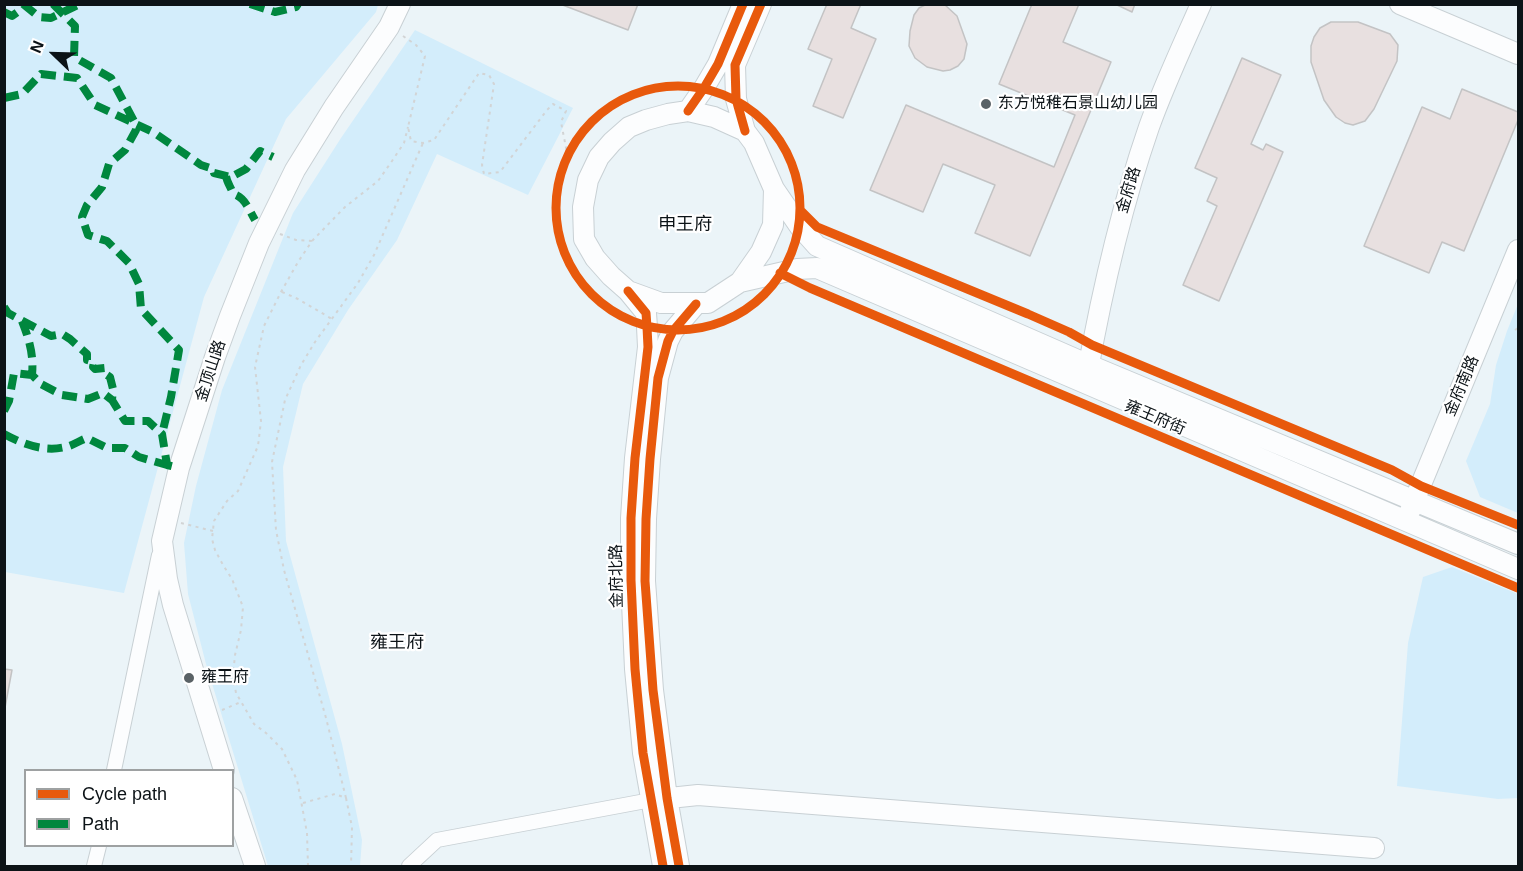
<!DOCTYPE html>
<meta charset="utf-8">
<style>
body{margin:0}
#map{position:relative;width:1523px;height:871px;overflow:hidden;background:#ebf4f8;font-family:Helvetica,sans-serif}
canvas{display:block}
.frame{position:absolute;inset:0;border:6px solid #0c1317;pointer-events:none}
.legend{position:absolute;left:24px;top:769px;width:210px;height:78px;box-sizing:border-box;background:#fff;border:2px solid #9ea1a2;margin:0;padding:8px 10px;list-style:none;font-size:18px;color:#0c1317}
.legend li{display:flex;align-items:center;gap:12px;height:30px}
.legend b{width:30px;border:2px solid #9ea1a2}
.north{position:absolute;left:24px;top:24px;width:60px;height:60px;-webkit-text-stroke:4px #fff;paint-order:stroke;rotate:293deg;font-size:16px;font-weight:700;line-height:24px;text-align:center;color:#0c1317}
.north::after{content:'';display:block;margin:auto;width:21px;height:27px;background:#0c1317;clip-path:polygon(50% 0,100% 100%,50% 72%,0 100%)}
</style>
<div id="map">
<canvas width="1523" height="871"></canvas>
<div class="frame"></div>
<ul class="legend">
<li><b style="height:8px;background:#e8590c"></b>Cycle path</li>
<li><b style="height:8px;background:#00873e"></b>Path</li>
</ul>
<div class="north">N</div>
</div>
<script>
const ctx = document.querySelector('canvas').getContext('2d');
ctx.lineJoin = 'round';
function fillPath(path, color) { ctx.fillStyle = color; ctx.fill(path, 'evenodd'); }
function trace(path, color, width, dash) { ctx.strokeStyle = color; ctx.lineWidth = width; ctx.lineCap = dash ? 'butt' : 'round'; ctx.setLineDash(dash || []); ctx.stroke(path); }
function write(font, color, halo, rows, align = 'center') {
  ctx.font = font + ' Helvetica,"Noto Sans SC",sans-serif'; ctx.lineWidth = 4.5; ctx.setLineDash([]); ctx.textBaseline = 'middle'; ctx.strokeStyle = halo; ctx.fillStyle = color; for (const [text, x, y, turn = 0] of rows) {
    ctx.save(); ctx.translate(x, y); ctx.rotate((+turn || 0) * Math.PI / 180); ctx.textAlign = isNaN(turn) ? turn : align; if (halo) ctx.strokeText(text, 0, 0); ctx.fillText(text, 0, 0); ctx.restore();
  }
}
fillPath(new Path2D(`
 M4,5H378L376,12L286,119L204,297L124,593L5,572Z
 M415,30L573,108L528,195L437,154L397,240L348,310L303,384L283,467L286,541L342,744L362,840L360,866H268L206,664L188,594L184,543L196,486L222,390L293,213L341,138Z
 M1518,304V513L1480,497L1466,461L1490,404L1496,365L1507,331Z
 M1452,567L1518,594V798L1498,799L1397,786L1408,643L1423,577Z`), '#d3edfb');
const building = new Path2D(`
 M560,4H638L628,30Z
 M827,4H861L851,28L876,39L843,118L813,106L832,59L808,49Z
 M927,4L945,5L957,16L967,44L964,59L958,66L950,70L943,71L927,67L915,58L909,46L910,31L914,15L919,8Z
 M1032,4H1079L1063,42L1111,62L1030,256L975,233L995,185L943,164L923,212L870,190L906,105L1054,167L1075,115L999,84Z
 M1115,4H1135L1132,12Z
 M1331,22H1358L1390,34L1398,45L1397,61L1374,109L1365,121L1353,125L1345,123L1336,117L1324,100L1311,62V46L1314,37L1320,28Z
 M1242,58L1281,75L1251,144L1263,150L1266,144L1283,152L1219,301L1183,285L1217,206L1207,201L1217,178L1195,168Z
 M1462,89L1518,112V120L1464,251L1442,242L1429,273L1364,246L1422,107L1450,119Z
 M4,669L12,670L4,713Z`);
fillPath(building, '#e8e0e0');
trace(building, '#c3c3c4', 1.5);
const street = new Path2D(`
 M114,770L159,555
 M94,866L99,846
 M409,866L437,840L651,800`);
const secondary = new Path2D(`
 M1400,4L1518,54
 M688,111L714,117L745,131L754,143L774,189L773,225L761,252L740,282L708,303H661L628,291L611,276L595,258L584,239L583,207L588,180L599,157L612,142L629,127L646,120L668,114Z
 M688,111L704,88L718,64L743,4
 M745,131L736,99L735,65L761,4
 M774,189L800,227L817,246L1089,365L1518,544
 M740,282L797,269L817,268L1518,569
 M628,291L646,313L647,327L648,347L635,458L631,518V580L635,669L643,753L663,866
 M1087,375C1102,291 1121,208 1149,127C1164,85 1183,45 1201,4
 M1410,511L1518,250
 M224,770L173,605L167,579L162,541L179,468L215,357L230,316L259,243L295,170L334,107L389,27L400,4
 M232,798L255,866
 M651,800L698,795L1374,848
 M679,866L667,798L653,690L645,581L646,519L650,459L658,378L668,341L673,331L696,304`);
trace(street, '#c8d0d4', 16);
trace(secondary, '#c8d0d4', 22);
trace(new Path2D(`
 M403,36L416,45L425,56L408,127L411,141L423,143L434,140L479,73L489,75L494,84L482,165L484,174L500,172L547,110L553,104L566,111L561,122L568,158
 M280,234L296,240L312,241
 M282,292L298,299L332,319
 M1515,330L1518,328
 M181,523L213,531
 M222,710L241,702
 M346,798L326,718L284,570L276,530L272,462L285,400L301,365L315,342L358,283L374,255L423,143
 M303,803L335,794L346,798L352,827L351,866
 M308,866L307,833L302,806L297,780L282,749L266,733L254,724L236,693L233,676L235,655L241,630L243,607L232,579L223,565L215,550L212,539L214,521L227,501L238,491L258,446L261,421L255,367L264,326L281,292L298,262L312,241L345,207L378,181L392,161L404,143L408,127`), '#d2d4d5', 2, [3, 4.5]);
trace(street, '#fcfdfe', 14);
trace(secondary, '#fcfdfe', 20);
trace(new Path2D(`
 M23,4L39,17L51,18L80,4
 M53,4L75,26L74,57L111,78L135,123L136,130L125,150L109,164L102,187L87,205L82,217L88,235L107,241L129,263L139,284L141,309L179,350L171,397L162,434
 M250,4L275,12L296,7L298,4
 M4,12L12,16L19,11L22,4
 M4,98L22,94L41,74L77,78L95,105L153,132L201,165L213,169L214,173L231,177L246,169L260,151L273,157
 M226,176C227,183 231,187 233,194C245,197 249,210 255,220
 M4,307L8,313L51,336L62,334L70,339L87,354V360L94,362L93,367L95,369L105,368L107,375L110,377L113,389L112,400L125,421H148L162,434L167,465L179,468
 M22,321C29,339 34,355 32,375L41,384L62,395L88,399L103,393L112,400
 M4,411L9,401L14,373L32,375
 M4,434C24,445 47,453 69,446C75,444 81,440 87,438L107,448H125L139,457L167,465`), '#00873e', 8, [15, 8]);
trace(new Path2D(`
 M556 208a122 122 0 1 1 244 0a122 122 0 1 1-244 0Z
 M688,111L704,88L718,64L743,4
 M745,131L736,99L735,65L761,4
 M800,210L817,227L1028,314L1069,332L1092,345L1392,470L1421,486L1518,525
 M780,273L810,288L1518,588
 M628,291L646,313L647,327L648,347L635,458L631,518V580L635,669L643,753L663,866
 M679,866L667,798L653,690L645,581L646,519L650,459L658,378L668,341L673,331L696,304`), '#e8590c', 9);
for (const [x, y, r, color] of [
 [986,104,6,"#5a6266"],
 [189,678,6,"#5a6266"]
]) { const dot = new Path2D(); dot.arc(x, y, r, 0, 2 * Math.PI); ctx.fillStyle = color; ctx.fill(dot); trace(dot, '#fff', 2); }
write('16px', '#0c1317', '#fff', [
 ["东方悦稚石景山幼儿园",998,104],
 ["雍王府",201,678]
], 'left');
write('16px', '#0c1317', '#fff', [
 ["金府路",1129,190,-73],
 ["金顶山路",211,371,-72],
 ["金府南路",1462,386,-67],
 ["雍王府街",1155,418,23],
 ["金府北路",617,576,-91]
]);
write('18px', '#0c1317', '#fff', [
 ["申王府",685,225],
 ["雍王府",397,643]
]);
</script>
